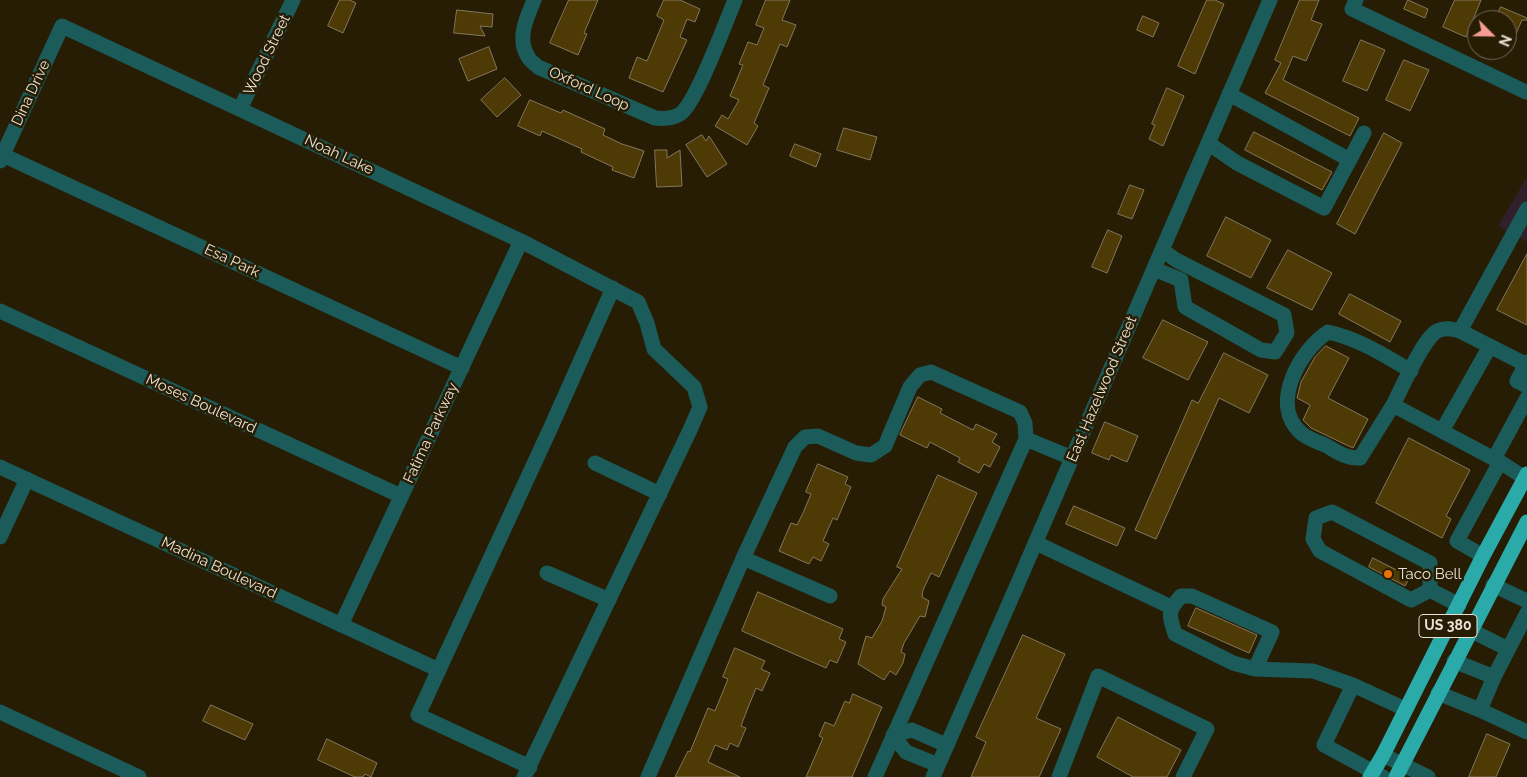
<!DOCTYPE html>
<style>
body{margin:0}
#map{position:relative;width:1527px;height:777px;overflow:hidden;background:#271d05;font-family:Raleway,sans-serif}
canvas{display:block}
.north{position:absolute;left:1467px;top:10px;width:50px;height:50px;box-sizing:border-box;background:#271d05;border:1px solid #756c58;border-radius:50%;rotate:113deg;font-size:14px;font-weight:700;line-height:20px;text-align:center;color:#e9e2d4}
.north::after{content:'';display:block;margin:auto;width:18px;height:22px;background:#f59c95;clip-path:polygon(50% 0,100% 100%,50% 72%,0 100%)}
</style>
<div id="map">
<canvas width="1527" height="777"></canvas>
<div class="north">N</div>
</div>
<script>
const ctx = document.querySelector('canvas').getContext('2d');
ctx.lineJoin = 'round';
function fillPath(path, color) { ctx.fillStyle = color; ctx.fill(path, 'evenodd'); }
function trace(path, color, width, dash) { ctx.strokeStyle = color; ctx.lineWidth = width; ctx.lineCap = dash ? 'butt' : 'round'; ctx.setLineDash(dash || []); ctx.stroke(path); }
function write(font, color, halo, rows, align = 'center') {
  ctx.font = font + ' Raleway,sans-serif'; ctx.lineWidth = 5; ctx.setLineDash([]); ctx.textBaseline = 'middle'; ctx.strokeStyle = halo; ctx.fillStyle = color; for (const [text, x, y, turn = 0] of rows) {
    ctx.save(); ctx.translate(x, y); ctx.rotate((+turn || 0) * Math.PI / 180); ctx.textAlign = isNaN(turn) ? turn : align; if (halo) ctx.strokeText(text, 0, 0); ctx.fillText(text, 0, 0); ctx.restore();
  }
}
fillPath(new Path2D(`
 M1527,177V242L1498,226Z`), '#2f202c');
const building = new Path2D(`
 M340,0H350L356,3L343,33L328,26Z
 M569,0H598L584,33L587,34L578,55L550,43Z
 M664,0H680L700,9L695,22L687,19L680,37L687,40L663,92L629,78L637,57L647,61L664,20L657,16Z
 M766,0H790L782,20L796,25L787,47L780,44L763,85L769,88L754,123L758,126L747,145L715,126L722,115L728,119L739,100L730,96L743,65L739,64L748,42L757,45L764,28L756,25Z
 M1207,0H1215L1224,4L1195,74L1178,66Z
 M1300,0H1319L1311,20L1322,24L1306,61L1293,56L1283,80L1359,118L1350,136L1265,93L1281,63L1275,60Z
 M1408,0L1428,9L1425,18L1404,9Z
 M1455,0H1481L1466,37L1443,27Z
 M1501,7L1527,18V20H1522L1507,54V20H1495Z
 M457,10L493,14L492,27L480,26L485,36L454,33Z
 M1143,16L1159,23L1153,37L1137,30Z
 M1361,40L1385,50L1367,91L1343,81Z
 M489,47L497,69L468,81L459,59Z
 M1404,60L1429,70L1410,111L1386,100Z
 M505,78L521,95L497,117L481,100Z
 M1167,88L1184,96L1163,146L1149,139L1155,125L1152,124Z
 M530,100L561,113L563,110L605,129L603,135L622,144L644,151L634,178L612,170L613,167L581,152L582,149L542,131L540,136L518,126Z
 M844,128L877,137L870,160L837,150Z
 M1254,132L1332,172L1322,190L1245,150Z
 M1384,133L1402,143L1355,234L1337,224Z
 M702,135L706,141L709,136L727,164L707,177L686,145Z
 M795,144L821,154L816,167L790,156Z
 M655,150H667V158L680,150L682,186L657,187Z
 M1130,185L1144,190L1132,219L1118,214Z
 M1226,217L1271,240L1251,278L1207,256Z
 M1108,230L1122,236L1107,273L1092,267Z
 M1288,250L1332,273L1312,310L1267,288Z
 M1527,254V325L1497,310Z
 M1350,294L1401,321L1390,342L1339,314Z
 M1163,320L1208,342L1188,380L1143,358Z
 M1326,346L1349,358L1328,398L1368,419L1353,448L1311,428L1303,420L1310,405L1297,398L1301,382L1315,357Z
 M1224,353L1268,375L1249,413L1219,398L1156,539L1135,530L1192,400L1198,403Z
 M918,397L942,409L940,413L973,430L976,424L997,434L992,442L1000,447L990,467L984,464L979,473L958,462L960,458L930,442L927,448L900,435Z
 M1105,422L1138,436L1127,462L1111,455L1109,460L1092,453Z
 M1409,438L1470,470L1446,516L1451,519L1442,538L1376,503Z
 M818,464L848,477L845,484L851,487L837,520L833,518L823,541L829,544L821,561L813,557L809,564L779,551L791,523L797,525L803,513L811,494L806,492Z
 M938,475L977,493L939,577L931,573L923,590L922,597L929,601L925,617L920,616L904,643L901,652L905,654L903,663L896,675L890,671L884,680L858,664L866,636L872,638L882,621L886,607L882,605L883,599L902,569L897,567Z
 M1074,506L1125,528L1117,546L1066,524Z
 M1373,558L1410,577L1405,586L1369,567Z
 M758,592L843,629L839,639L846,642L837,663L830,660L826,668L742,631Z
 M1196,608L1257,635L1249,653L1188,626Z
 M1023,635L1065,654L1036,718L1061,729L1039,777H971L986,742L976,737Z
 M735,648L765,661L761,669L770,673L762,691L756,688L747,710L741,726L746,728L738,747L730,743L727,750L715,745L708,762L740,777H675L688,751L690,752L708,708L715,711L728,679L723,677Z
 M853,694L882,707L852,777H806L823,738L819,736L825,722L834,726L845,701L849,703Z
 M211,705L253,724L245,740L203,721Z
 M1118,717L1181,750L1167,777H1133L1097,757Z
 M1487,734L1510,744L1496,777H1469Z
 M327,739L377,763L371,777L365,774L363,777H355L318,760Z`);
fillPath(building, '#4e3a05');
trace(building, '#83775d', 1);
trace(new Path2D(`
 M534,0C527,17 517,37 527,55C529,60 535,64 538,67L655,118C664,119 672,119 680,114C696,104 726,21 735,0
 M1356,0L1352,9L1526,92
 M1229,94L1350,160
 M240,109L293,0
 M1208,143L1237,163L1324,208L1364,133
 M3,155L462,368
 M0,161L62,26L521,241L638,302L647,323L654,349L694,387L700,407L690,430L524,777
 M1154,269L1181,280L1185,307L1261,350L1275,352L1287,333L1284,315L1176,260L1162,250
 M0,311L401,496
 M1460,331C1452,329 1445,327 1437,331C1422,340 1402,388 1393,405L1500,462L1525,478
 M1527,362L1517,381L1527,386
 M1525,364L1460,331L1527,209
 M1393,405L1360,458C1346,459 1336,451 1325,445C1317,442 1307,438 1301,433C1269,405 1300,350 1328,332C1359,339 1384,355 1411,371
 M1442,431L1490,346
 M1026,439L1072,458
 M1494,459L1527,398
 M595,463L660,494
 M0,467L439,670
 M0,537L27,479
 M1036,543L1171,607
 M1483,556L1457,541L1500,462
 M743,558L830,596
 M547,573L609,600
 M1493,585L1527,601
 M1430,590L1411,600L1320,551L1313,539L1316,518L1332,512L1430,563V590L1459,605
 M341,625L521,241
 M1470,630L1508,649
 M1454,661L1494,677
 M1255,669L1272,632L1192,596H1181C1167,612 1169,614 1175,634L1233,663L1255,669L1313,671L1353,685
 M1438,693L1480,710L1494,677L1527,613
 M1480,710L1527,732
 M0,712L139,777
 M1383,755L1428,777
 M938,765L906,752L893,735L912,730L946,745
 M530,767L418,715L551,427L613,288
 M648,777L745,554L795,447L805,437L818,436L856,453L871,455L885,446L910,387L920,375L931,372L1020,412L1025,423L1026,439L875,777
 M933,777L1018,583L1270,0
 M1059,777L1098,676L1207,729L1183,777
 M1383,777L1324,745L1353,685L1405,709`), '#1b5c5a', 15);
trace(new Path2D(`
 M1370,777L1383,755L1483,556L1527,474
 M1396,777L1527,522`), '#2aaba9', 15);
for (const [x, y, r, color] of [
 [1388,574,5,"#e8710a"]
]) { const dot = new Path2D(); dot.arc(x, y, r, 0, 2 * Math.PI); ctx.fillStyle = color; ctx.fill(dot); trace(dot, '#271d05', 2); }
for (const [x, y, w] of [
 [1448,626,58]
]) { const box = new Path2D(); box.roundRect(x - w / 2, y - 11.5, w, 23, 4); ctx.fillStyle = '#271d05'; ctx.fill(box); trace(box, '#e9e2d4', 1); }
write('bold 14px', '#e9e2d4', null, [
 ["US 380",1448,626]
]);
write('15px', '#e9e2d4', '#271d05', [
 ["Wood Street",267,55,-64],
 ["Oxford Loop",589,89,24],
 ["Dina Drive",31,93,-65],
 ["Noah Lake",339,155,25],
 ["Esa Park",232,261,25],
 ["East Hazelwood Street",1102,389,-67],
 ["Moses Boulevard",201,404,25],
 ["Fatima Parkway",431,433,-65],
 ["Madina Boulevard",219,568,25]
]);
write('15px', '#e9e2d4', '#271d05', [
 ["Taco Bell",1398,574]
], 'left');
</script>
